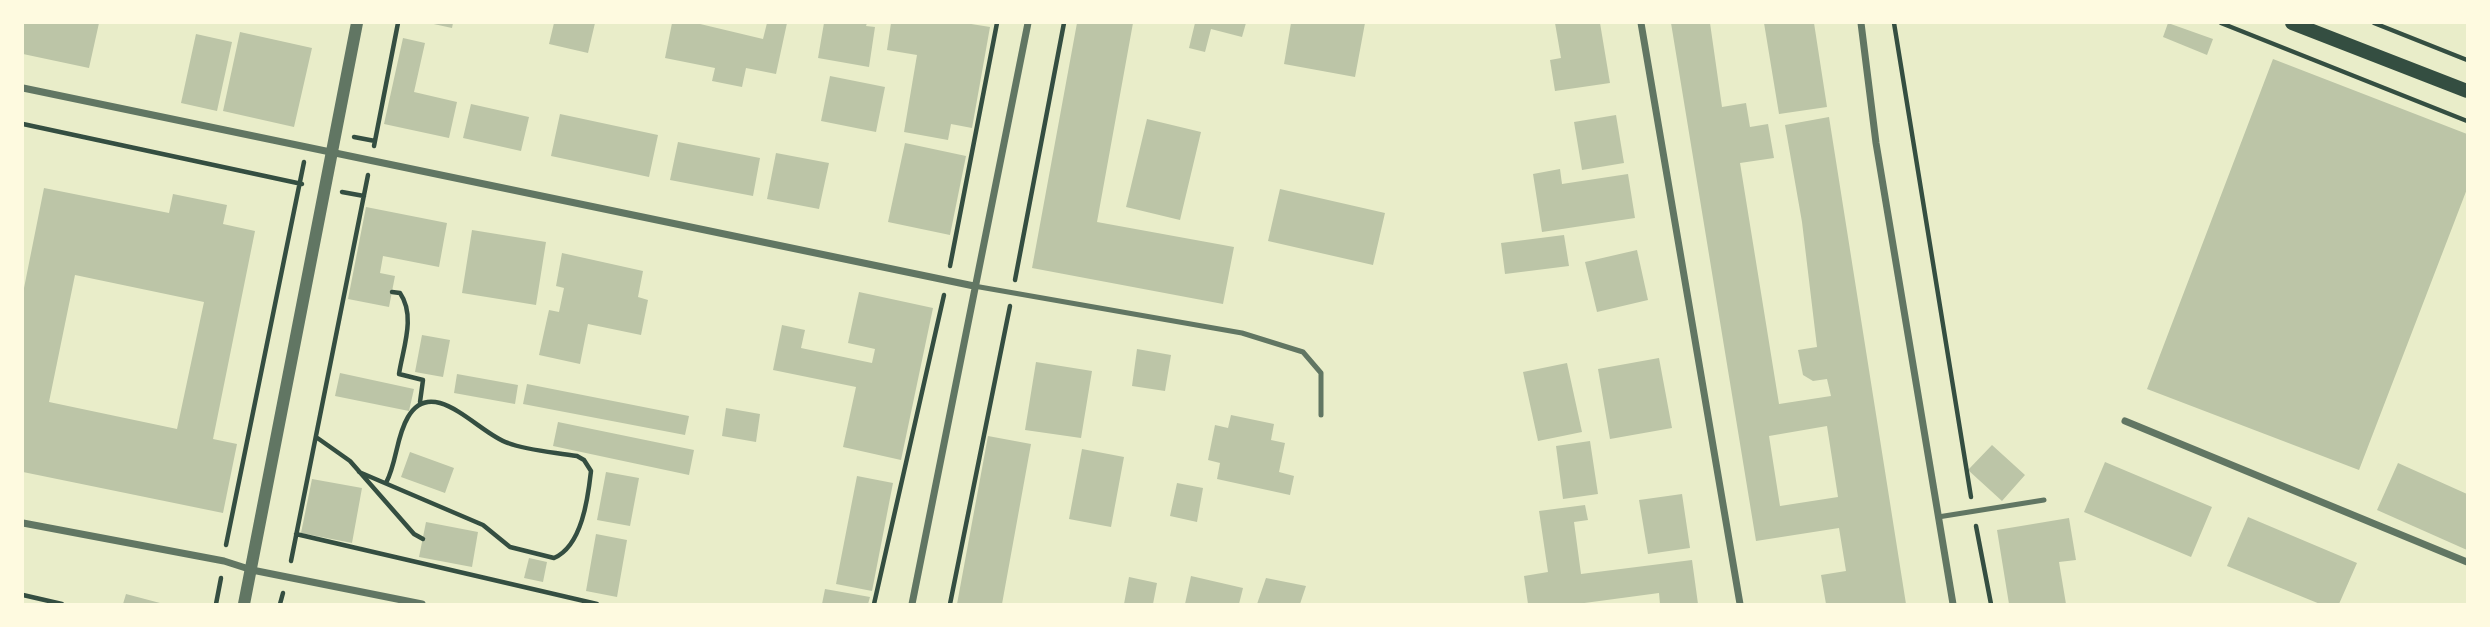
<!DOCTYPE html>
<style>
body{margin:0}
#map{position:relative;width:2490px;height:627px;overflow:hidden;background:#e9edc9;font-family:"Fira Sans",sans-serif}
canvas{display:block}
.frame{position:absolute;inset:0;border:24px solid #fefae0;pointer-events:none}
</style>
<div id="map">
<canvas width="2490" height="627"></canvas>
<div class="frame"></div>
</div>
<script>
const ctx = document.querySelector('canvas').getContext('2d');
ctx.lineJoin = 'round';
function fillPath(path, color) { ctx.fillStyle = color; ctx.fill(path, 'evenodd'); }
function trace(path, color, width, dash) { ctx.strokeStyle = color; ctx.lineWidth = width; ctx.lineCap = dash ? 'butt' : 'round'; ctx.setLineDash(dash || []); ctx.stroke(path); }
fillPath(new Path2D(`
 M23,23H99L89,68L23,54Z
 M429,23H453L452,28Z
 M554,23H595L588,53L549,44Z
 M672,23H696L763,39L767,23H787L776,74L746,68L742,87L712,81L715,68L665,58Z
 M824,23H867L866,26L875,27L869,67L818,58Z
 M891,23H965L990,27L972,128L951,124L948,140L904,132L917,55L887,50Z
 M1077,23H1133L1097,222L1234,247L1223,304L1032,268Z
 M1195,23H1246L1242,37L1211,29L1205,52L1189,48Z
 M1291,23H1365L1355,77L1284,64Z
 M1555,23H1600L1610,83L1555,91L1550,60L1561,58Z
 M1671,23H1710L1722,107L1746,103L1750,127L1768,124L1774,158L1740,163L1779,404L1831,396L1827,379L1813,381L1803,375L1798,350L1817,347L1802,222L1785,125L1829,117L1906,604H1826L1821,575L1846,571L1839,528L1756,541ZM1827,426L1838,497L1780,506L1769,436Z
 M1764,23H1814L1827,107L1779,114Z
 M2168,23L2213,39L2207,55L2163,37Z
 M240,32L312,48L294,127L223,111Z
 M196,34L232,42L217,111L181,103Z
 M403,38L425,43L414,92L457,102L449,138L384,124Z
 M2273,59L2467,134V189L2359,470L2147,389Z
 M830,76L885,87L876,132L821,121Z
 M471,104L529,117L521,151L463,138Z
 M560,114L658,135L649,177L551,156Z
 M1616,115L1624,163L1582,170L1574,122Z
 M1147,119L1201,132L1180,220L1126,207Z
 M678,142L760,158L753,196L670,180Z
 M905,143L966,156L950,235L888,222Z
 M776,153L829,163L819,209L767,199Z
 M1560,169L1562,184L1628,174L1635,218L1542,232L1533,174Z
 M44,188L169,213L173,194L227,205L223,224L255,231L213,439L237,444L223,513L23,472V293ZM75,275L204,302L177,429L49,402Z
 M1280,189L1385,213L1373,265L1268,241Z
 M366,207L447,223L439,267L383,256L380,273L395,276L389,307L348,299Z
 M472,230L546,242L536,305L462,293Z
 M1564,235L1569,266L1505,274L1501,243Z
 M1637,250L1648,300L1597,312L1585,262Z
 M562,253L643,271L638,297L648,300L641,335L588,324L580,364L539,355L549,310L559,312L564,288L556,286Z
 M859,292L933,308L901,460L843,447L856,387L773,370L782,325L805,330L801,348L872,363L875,349L848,343Z
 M422,335L450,340L443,377L415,372Z
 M1137,349L1171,355L1165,391L1132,386Z
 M1659,358L1672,428L1610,439L1598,369Z
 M1036,362L1092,371L1081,438L1025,430Z
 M1567,363L1582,432L1538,441L1523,372Z
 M340,373L414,389L409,411L335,396Z
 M457,374L518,385L515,404L454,393Z
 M527,384L689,416L685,435L523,404Z
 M726,408L760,414L756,442L722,436Z
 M1231,415L1274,424L1271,440L1285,443L1279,472L1294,476L1290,495L1217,479L1220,463L1208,460L1215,425L1228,428Z
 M558,422L694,450L689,475L553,446Z
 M988,436L1031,444L1002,604H957Z
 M1590,441L1598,494L1563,499L1556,446Z
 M1992,445L2025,475L2002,501L1968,470Z
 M1082,449L1124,457L1111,527L1069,519Z
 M410,452L454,468L445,493L401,477Z
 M2105,462L2212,507L2191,557L2084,512Z
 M2398,463L2467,494V550L2377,510Z
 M606,472L639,478L630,526L597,520Z
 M857,476L893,483L872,591L836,584Z
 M312,479L362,488L352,543L301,533Z
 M1177,483L1203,488L1197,522L1170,516Z
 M1682,494L1690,548L1648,554L1639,500Z
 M1585,505L1588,520L1574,522L1581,574L1692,560L1698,604H1660L1659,593L1577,604H1528L1524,576L1548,572L1539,511Z
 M2248,517L2357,563L2339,604H2320L2227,566Z
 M2069,518L2076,560L2059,562L2066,604H2009L1997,530Z
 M426,522L478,532L472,567L419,557Z
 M596,534L627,540L617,597L586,591Z
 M529,558L547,562L543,582L524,578Z
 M1191,576L1243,588L1239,604H1185Z
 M1129,577L1157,583L1153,604H1124Z
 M1266,578L1306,586L1300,604H1257Z
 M825,589L870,597L868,604H822Z
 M126,594L160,603V604H123Z`), '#bcc5a7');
trace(new Path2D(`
 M1894,23L1971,497
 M2221,23L2467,121
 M2374,23L2467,60
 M23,124L302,184
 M354,137L375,141
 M374,146L398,23
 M342,192L364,196
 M950,266L997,23
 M1015,280L1064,23
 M392,292L400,293C416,316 403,348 399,374L423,380L420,402
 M316,437L350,461L414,534L423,539
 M359,472L483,525L510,547L554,558C582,546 588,498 591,471L584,460L577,456C554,452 529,451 508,443C479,434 433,374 408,417C396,437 397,462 386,483
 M1976,526L1991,604
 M296,534L597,604
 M226,545L304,162
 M291,561L368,175
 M23,595L62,604
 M216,604L221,578
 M280,604L283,593
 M874,604L944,295
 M950,604L1010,306`), '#344e41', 4.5);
trace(new Path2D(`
 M974,286L1242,333L1303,352L1321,373V415
 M1938,517L2044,500`), '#617663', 5);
trace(new Path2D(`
 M1641,23L1740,604
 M1861,23L1876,143L1953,604
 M23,88L974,286
 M2125,421L2467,562
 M23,523L224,561L252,570L422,604
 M912,604L1028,23`), '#617663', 7);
trace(new Path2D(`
 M244,604L357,23`), '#617663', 12);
trace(new Path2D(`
 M2292,23L2467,91`), '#344e41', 14);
</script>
